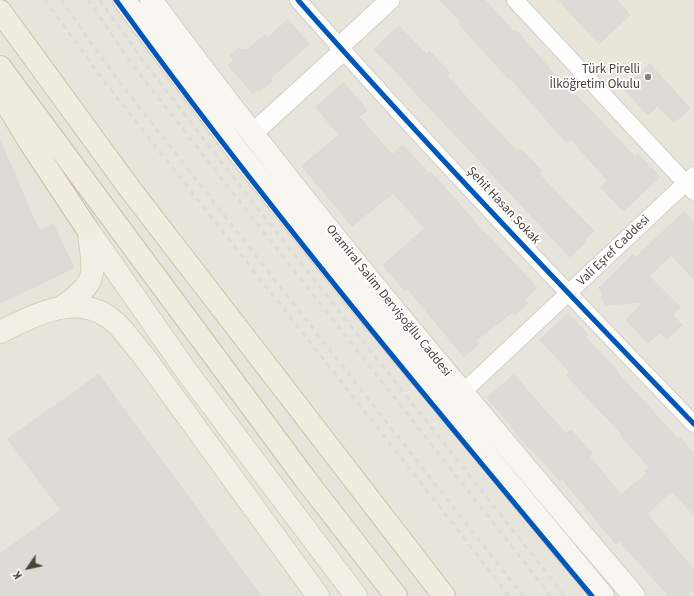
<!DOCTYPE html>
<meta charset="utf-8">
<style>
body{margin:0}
#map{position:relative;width:694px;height:596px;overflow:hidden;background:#f4f2ee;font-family:"Source Sans 3",sans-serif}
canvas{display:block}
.north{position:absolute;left:8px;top:548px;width:40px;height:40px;-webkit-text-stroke:3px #fff;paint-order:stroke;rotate:236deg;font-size:11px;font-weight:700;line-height:16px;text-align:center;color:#4b4439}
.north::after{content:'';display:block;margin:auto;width:14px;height:18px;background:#4b4439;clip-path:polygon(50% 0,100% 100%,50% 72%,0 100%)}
</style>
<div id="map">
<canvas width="694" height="596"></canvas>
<div class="north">K</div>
</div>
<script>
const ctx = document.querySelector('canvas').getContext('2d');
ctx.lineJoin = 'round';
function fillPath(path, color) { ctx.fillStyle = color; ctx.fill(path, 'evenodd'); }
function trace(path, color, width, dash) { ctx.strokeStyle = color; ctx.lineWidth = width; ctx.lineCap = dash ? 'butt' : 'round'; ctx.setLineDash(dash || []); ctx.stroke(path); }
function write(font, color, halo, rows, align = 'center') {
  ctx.font = font + ' "Source Sans 3",sans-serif'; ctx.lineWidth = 3.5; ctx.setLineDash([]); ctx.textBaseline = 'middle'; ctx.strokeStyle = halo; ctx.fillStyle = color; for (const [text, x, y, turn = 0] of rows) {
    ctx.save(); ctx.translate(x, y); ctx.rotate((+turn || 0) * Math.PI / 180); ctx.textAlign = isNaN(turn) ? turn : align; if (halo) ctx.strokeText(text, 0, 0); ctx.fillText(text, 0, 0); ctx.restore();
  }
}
fillPath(new Path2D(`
 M0,0H694V596H0Z`), '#e7e4dc');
fillPath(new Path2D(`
 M531,0H694V153L683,163Z`), '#eae5da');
const building = new Path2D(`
 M440,0H485L514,32L516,30L574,97L576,95L635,157L638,154L660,177L623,211L601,187L608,181L571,139L566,142L510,78L509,79L459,24L461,22Z
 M559,0H617L630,15L599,44Z
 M288,20L309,44L270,78L272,81L260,91L258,89L253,94L228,65L234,61L230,56L239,48L241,50L243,49L245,51L265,35L267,38Z
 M399,26L426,54L429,51L450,73L447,76L476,108L518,152L521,149L542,171L539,174L594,231L584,240L586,242L570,257L395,71L374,50Z
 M650,64L690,108L674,123L657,106L648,115L624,89Z
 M344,83L367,110L359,117L392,155L403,145L429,174L431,172L488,237L489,236L537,288L525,299L528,303L515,315L513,312L476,340L479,344L464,357L408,289L405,291L383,265L425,228L393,193L352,226L302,166L339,135L316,107Z
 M0,140L39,231L53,224L74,268L0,303Z
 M684,212L694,223V279L671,255L649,276L680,307L672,315L682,325L667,339L660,332L648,343L626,320L644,302L606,305L602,299V292L599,288L633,254L636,257Z
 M568,314L588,335L585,337L617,370L616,371L678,439L680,438L694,453V515L671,491L647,514L694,570V590L687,596H669L619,541L616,544L562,479L560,481L533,450L532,451L511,427L512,426L487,398L514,375L566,434L571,430L592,453L589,456L621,495L647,474L645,471L649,467L621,436L622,434L566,375L570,372L540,340Z
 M99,375L261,596H0V554L61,510L8,439Z`);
fillPath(building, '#dedbd6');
trace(building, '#dcd9d4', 1);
const minor = new Path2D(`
 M298,0C426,145 560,285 694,424
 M515,0L694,192
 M463,392L694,175`);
const tertiary = new Path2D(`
 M339,47L390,0
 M253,133L343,51`);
const secondary = new Path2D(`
 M124,0L240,154L349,290L603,596
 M151,0C303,206 469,401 634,596`);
const primary = new Path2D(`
 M88,230L187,372L356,596
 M62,307C99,282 94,274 89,233
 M0,332C38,314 80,289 117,324C126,333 134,345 143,355L318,596`);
const trunk = new Path2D(`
 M0,11L130,189L444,596
 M0,67L306,480L396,596
 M0,93L31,144L88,230`);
trace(minor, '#d2d0cb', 18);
trace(tertiary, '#d2d0cb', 21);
trace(secondary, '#d3cfc5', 24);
trace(primary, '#d6cebb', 24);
trace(trunk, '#ccbfa9', 24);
trace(minor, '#fdfdfc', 16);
trace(tertiary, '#fdfdfc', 19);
trace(secondary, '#f7f6f1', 22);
trace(primary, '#f2efe6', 22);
trace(trunk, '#f0ece0', 22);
trace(new Path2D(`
 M45,0L104,81L436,502L509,596
 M61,0L114,75L523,596
 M88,0L132,64L240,202L551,596
 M100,0L141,58L247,195L565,596`), '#dbdbda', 3, [5, 5]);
trace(new Path2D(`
 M116,0C265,206 429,401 592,596
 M298,0C426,145 560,285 694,424`), '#0057b8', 5);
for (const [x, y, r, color] of [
 [648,77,4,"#868178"]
]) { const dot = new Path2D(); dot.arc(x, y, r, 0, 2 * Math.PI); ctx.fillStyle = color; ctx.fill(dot); trace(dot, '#fff', 1.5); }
write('13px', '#4b4439', '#fff', [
 ["Türk Pirelli",640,70],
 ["İlköğretim Okulu",640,85]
], 'right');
write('13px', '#4b4439', '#fff', [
 ["Şehit Hasan Sokak",503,206,47],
 ["Vali Eşref Caddesi",614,251,-44],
 ["Oramiral Salim Dervişoğllu Caddesi",388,301,51]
]);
</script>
